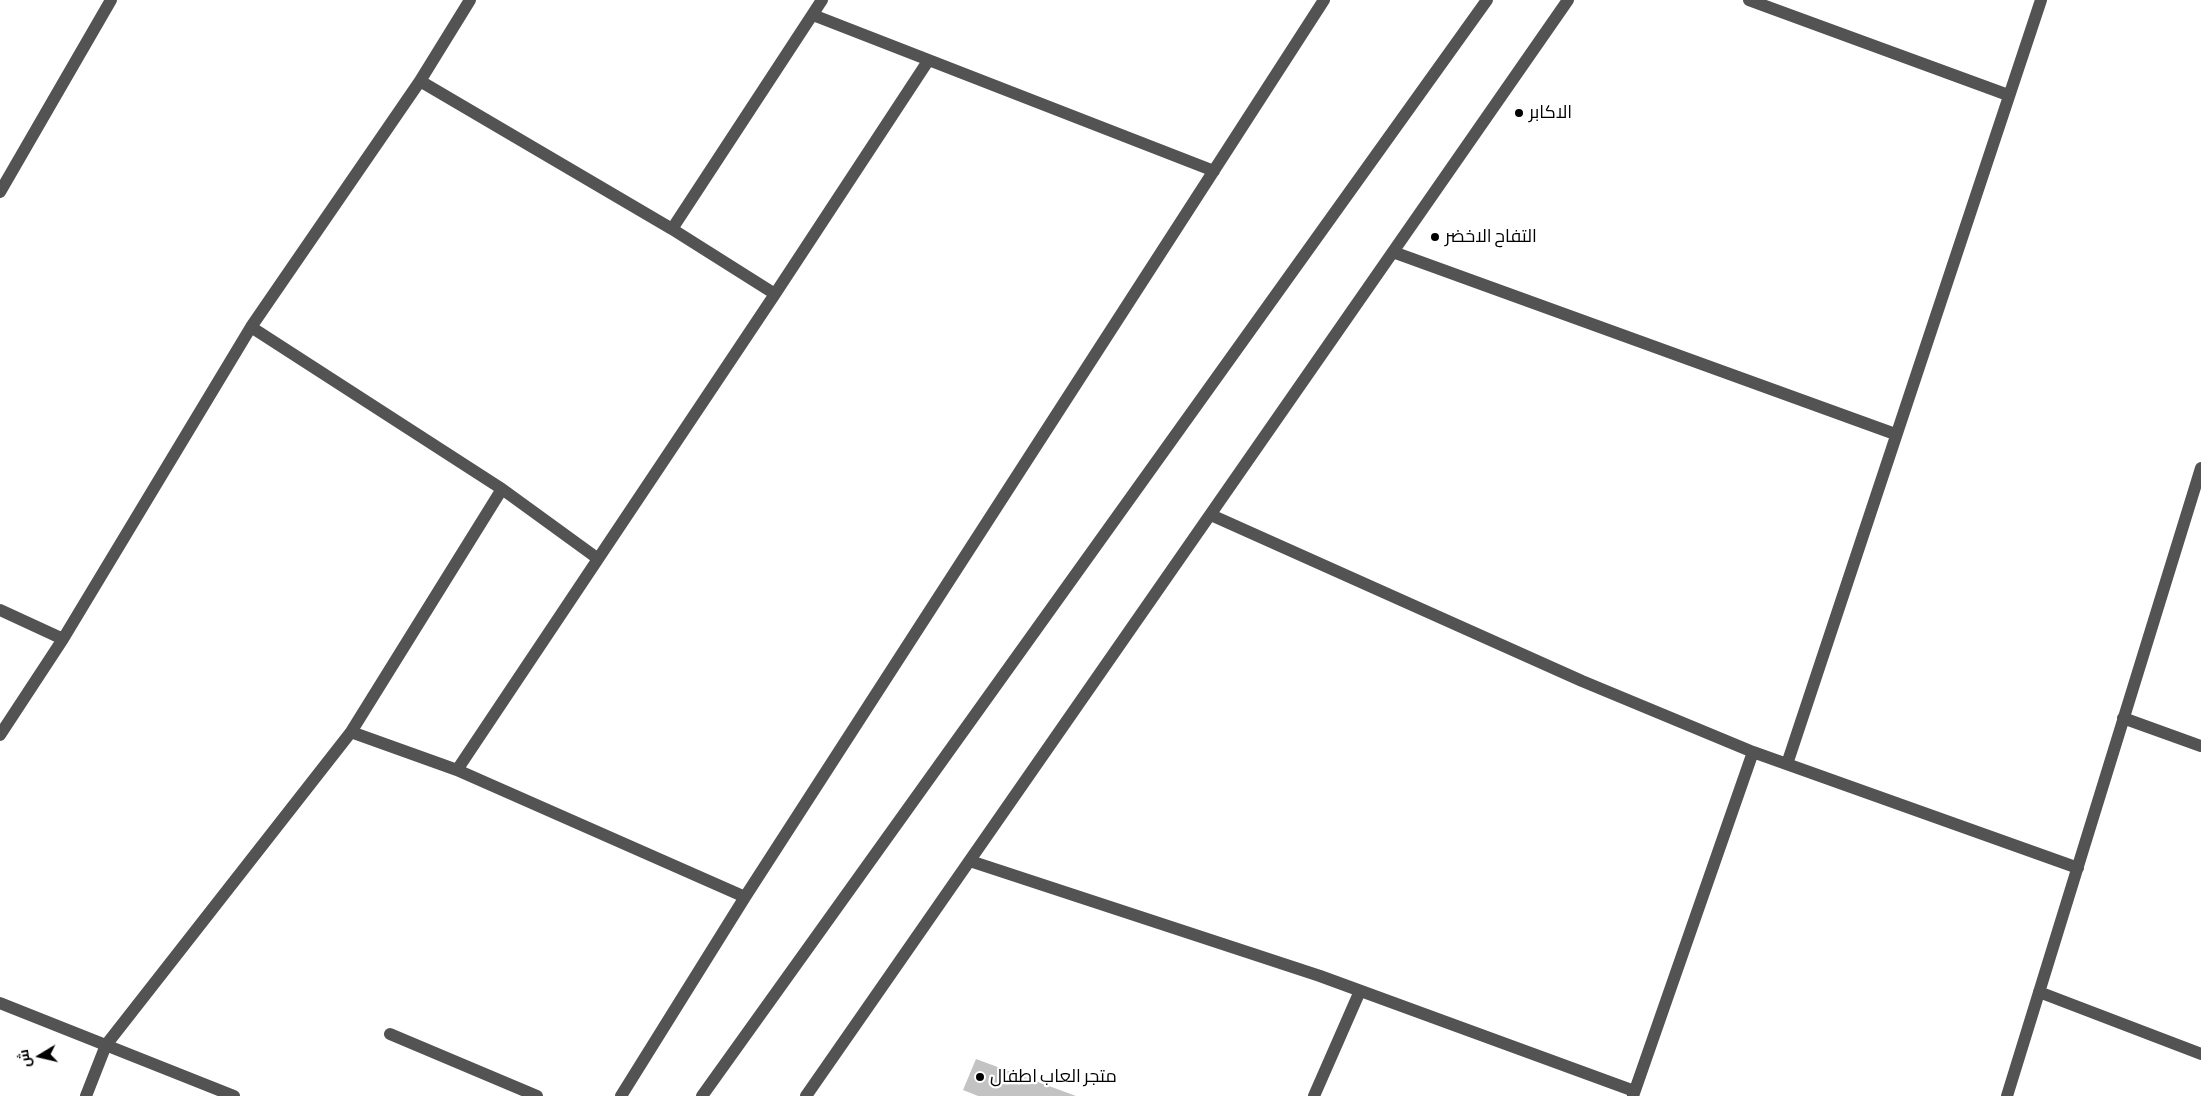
<!DOCTYPE html>
<meta charset="utf-8">
<style>
body{margin:0}
#map{position:relative;width:2201px;height:1096px;overflow:hidden;background:#fff;font-family:"Alegreya Sans",Cairo,sans-serif}
canvas{display:block}
.north{position:absolute;left:15px;top:1031px;width:50px;height:50px;-webkit-text-stroke:4px #fff;paint-order:stroke;rotate:261deg;font-size:14px;font-weight:700;line-height:20px;text-align:center;color:#000}
.north::after{content:'';display:block;margin:auto;width:18px;height:22px;background:#000;clip-path:polygon(50% 0,100% 100%,50% 72%,0 100%)}
</style>
<div id="map">
<canvas width="2201" height="1096"></canvas>
<div class="north">ش</div>
</div>
<script>
const ctx = document.querySelector('canvas').getContext('2d');
ctx.lineJoin = 'round';
function fillPath(path, color) { ctx.fillStyle = color; ctx.fill(path, 'evenodd'); }
function trace(path, color, width, dash) { ctx.strokeStyle = color; ctx.lineWidth = width; ctx.lineCap = dash ? 'butt' : 'round'; ctx.setLineDash(dash || []); ctx.stroke(path); }
function write(font, color, halo, rows, align = 'center') {
  ctx.font = font + ' "Alegreya Sans",Cairo,sans-serif'; ctx.lineWidth = 4.5; ctx.setLineDash([]); ctx.textBaseline = 'middle'; ctx.strokeStyle = halo; ctx.fillStyle = color; for (const [text, x, y, turn = 0] of rows) {
    ctx.save(); ctx.translate(x, y); ctx.rotate((+turn || 0) * Math.PI / 180); ctx.textAlign = isNaN(turn) ? turn : align; if (halo) ctx.strokeText(text, 0, 0); ctx.fillText(text, 0, 0); ctx.restore();
  }
}
fillPath(new Path2D(`
 M976,1059L1076,1096H978L963,1090Z`), '#c3c3c3');
trace(new Path2D(`
 M1749,0L2008,95
 M813,15L1214,171
 M420,81L672,229L775,294
 M0,192L111,0
 M672,229L822,0
 M1393,252L1895,434
 M251,327L502,489L597,558
 M1211,515L1582,681L1753,752L2078,868
 M0,610L63,639
 M2123,718L2201,746
 M351,732L457,770L745,897
 M0,735L63,639L251,327L420,81L470,0
 M1787,764L2041,0
 M457,770L775,294L928,61
 M970,861L1320,976L1634,1091
 M2039,992L2201,1054
 M0,1003L234,1096
 M390,1034L537,1096
 M86,1096L106,1045L351,732L502,489
 M621,1096L745,897L1324,0
 M702,1096L1487,0
 M806,1096L1568,0
 M1314,1096L1360,991
 M1633,1096L1753,752
 M2007,1096L2201,468`), '#535353', 12);
for (const [x, y, r, color] of [
 [1519,113,5,"#000"],
 [1435,237,5,"#000"],
 [980,1077,5,"#000"]
]) { const dot = new Path2D(); dot.arc(x, y, r, 0, 2 * Math.PI); ctx.fillStyle = color; ctx.fill(dot); trace(dot, '#fff', 2); }
write('18px', '#000', '#fff', [
 ["الاكابر",1529,113],
 ["التفاح الاخضر",1445,237],
 ["متجر العاب اطفال",990,1077]
], 'left');
</script>
